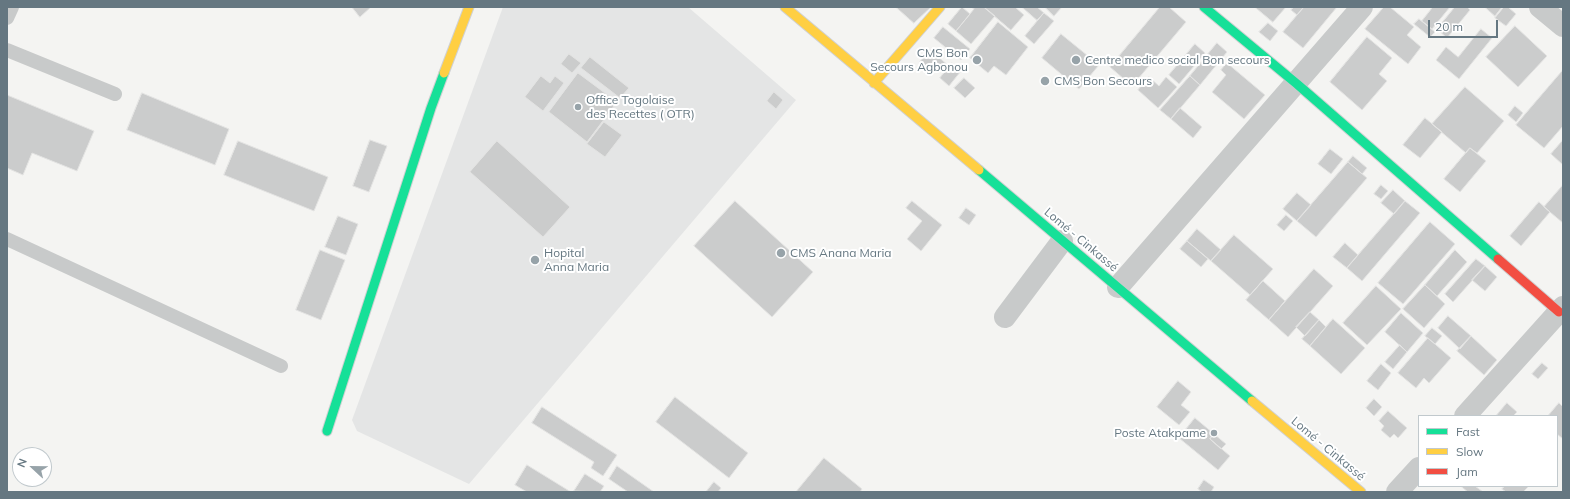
<!DOCTYPE html>
<meta charset="utf-8">
<style>
body{margin:0}
#map{position:relative;width:1570px;height:499px;overflow:hidden;background:#f4f4f2;font-family:Mulish,sans-serif}
canvas{display:block}
.frame{position:absolute;inset:0;border:8px solid #657781;pointer-events:none}
.legend{position:absolute;left:1418px;top:415px;width:140px;height:72px;box-sizing:border-box;background:#fff;border:1px solid #c1c9cd;margin:0;padding:5px 7px;list-style:none;font-size:12px;color:#657781}
.legend li{display:flex;align-items:center;gap:8px;height:20px}
.legend b{width:20px;border:1px solid #c1c9cd}
.north{position:absolute;left:12px;top:447px;width:40px;height:40px;box-sizing:border-box;background:#fff;border:1px solid #c1c9cd;border-radius:50%;rotate:292deg;font-size:11px;font-weight:700;line-height:16px;text-align:center;color:#657781}
.north::after{content:'';display:block;margin:auto;width:14px;height:18px;background:#97a3a9;clip-path:polygon(50% 0,100% 100%,50% 72%,0 100%)}
.scale{position:absolute;left:1428px;top:20px;width:70px;height:18px;box-sizing:border-box;border:2px solid #657781;border-top:0;padding-left:5px;font-size:12px;line-height:14px;white-space:nowrap;color:#657781;-webkit-text-stroke:3px #fff;paint-order:stroke}
</style>
<div id="map">
<canvas width="1570" height="499"></canvas>
<div class="frame"></div>
<ul class="legend">
<li><b style="height:5px;background:#16e098"></b>Fast</li>
<li><b style="height:5px;background:#ffcf43"></b>Slow</li>
<li><b style="height:5px;background:#f24e42"></b>Jam</li>
</ul>
<div class="north">N</div>
<div class="scale">20 m</div>
</div>
<script>
const ctx = document.querySelector('canvas').getContext('2d');
ctx.lineJoin = 'round';
function fillPath(path, color) { ctx.fillStyle = color; ctx.fill(path, 'evenodd'); }
function trace(path, color, width, dash) { ctx.strokeStyle = color; ctx.lineWidth = width; ctx.lineCap = dash ? 'butt' : 'round'; ctx.setLineDash(dash || []); ctx.stroke(path); }
function write(font, color, halo, rows, align = 'center') {
  ctx.font = font + ' Mulish,sans-serif'; ctx.lineWidth = 4; ctx.setLineDash([]); ctx.textBaseline = 'middle'; ctx.strokeStyle = halo; ctx.fillStyle = color; for (const [text, x, y, turn = 0] of rows) {
    ctx.save(); ctx.translate(x, y); ctx.rotate((+turn || 0) * Math.PI / 180); ctx.textAlign = isNaN(turn) ? turn : align; if (halo) ctx.strokeText(text, 0, 0); ctx.fillText(text, 0, 0); ctx.restore();
  }
}
fillPath(new Path2D(`
 M503,7H688L796,100L469,484L357,431L352,420Z`), '#e4e5e5');
const building = new Path2D(`
 M352,7H371L360,17Z
 M896,7H931L914,23Z
 M962,7L970,14L956,31L948,24Z
 M971,7H984L995,16L971,44L956,31L974,9Z
 M984,7H1015L1024,15L1011,30Z
 M1022,7H1037L1044,13L1037,20Z
 M1045,7H1062L1054,16Z
 M1160,7H1169L1186,22L1132,86L1110,67Z
 M1255,7H1286L1273,22Z
 M1294,7H1304L1297,15L1291,10Z
 M1304,7H1337L1303,48L1283,32Z
 M1384,7H1390L1414,27L1407,35L1421,47L1408,64L1365,29Z
 M1433,7H1450L1432,29L1422,21Z
 M1455,7H1467L1470,10L1447,38L1437,29Z
 M1485,7H1502L1495,16Z
 M1504,7H1508L1516,14L1506,26L1495,18Z
 M1044,13L1054,21L1034,44L1025,36Z
 M1419,19L1435,32L1430,37L1414,24Z
 M998,22L1028,47L1006,75L994,66L988,73L970,58Z
 M1268,23L1278,31L1270,41L1259,32Z
 M1515,26L1547,56L1518,87L1486,57Z
 M943,27L970,49L961,60L934,38Z
 M1481,29L1492,38L1459,79L1436,60L1446,47L1458,57Z
 M1061,34L1099,65L1079,89L1042,58Z
 M1367,37L1392,58L1379,74L1387,81L1362,110L1330,82Z
 M1217,43L1227,52L1200,85L1190,76Z
 M1195,44L1205,53L1179,84L1169,75Z
 M930,50L949,66L944,72L935,64L930,71L920,62Z
 M569,54L581,63L572,73L561,64Z
 M590,57L629,88L620,98L581,68Z
 M952,63L961,71L949,86L940,78Z
 M1227,63L1265,95L1244,119L1212,92L1226,75L1221,70Z
 M1563,70V126L1544,148L1516,125Z
 M578,73L617,102L587,142L549,112Z
 M541,76L550,83L555,76L564,83L543,111L525,97Z
 M1190,76L1200,85L1171,119L1160,110Z
 M1149,77L1159,86L1166,77L1177,87L1158,108L1138,90Z
 M964,78L975,88L965,98L954,88Z
 M1465,87L1504,121L1477,153L1470,148L1466,153L1432,124Z
 M774,92L783,100L776,109L767,101Z
 M142,93L229,129L215,165L127,130Z
 M7,95L94,131L77,171L32,153L23,175L7,168Z
 M1515,106L1523,113L1516,122L1508,115Z
 M1180,108L1202,127L1193,138L1171,119Z
 M1425,118L1442,132L1420,158L1403,145Z
 M604,122L622,135L605,157L587,144Z
 M370,140L387,146L369,192L353,186Z
 M1563,140V165L1551,154Z
 M238,141L328,177L314,211L224,175Z
 M497,141L570,207L543,237L470,172Z
 M1470,148L1486,161L1460,192L1444,179Z
 M1330,149L1343,159L1331,174L1318,164Z
 M1353,156L1367,168L1362,174L1348,162Z
 M1348,162L1367,178L1316,237L1297,221Z
 M1381,185L1388,191L1381,199L1374,194Z
 M1563,185V223L1544,207Z
 M1393,190L1405,201L1394,214L1381,203Z
 M1297,193L1311,205L1297,221L1283,209Z
 M735,201L813,272L772,317L694,246Z
 M912,201L942,225L921,251L907,239L922,221L906,208Z
 M1405,201L1420,213L1362,281L1347,268Z
 M1539,202L1550,212L1521,246L1510,236Z
 M966,208L976,215L969,225L959,218Z
 M1286,215L1293,221L1284,231L1277,225Z
 M338,216L358,224L346,255L325,247Z
 M1430,222L1455,244L1403,304L1378,283Z
 M1197,229L1221,250L1211,261L1187,241Z
 M1234,235L1273,269L1250,295L1211,261Z
 M1187,241L1208,259L1201,267L1180,249Z
 M1345,243L1358,255L1347,268L1333,257Z
 M320,250L345,260L321,320L296,310Z
 M1455,250L1467,262L1437,296L1425,285Z
 M1476,259L1485,266L1453,302L1445,294Z
 M1485,266L1497,277L1485,291L1472,280Z
 M1314,269L1333,286L1288,337L1269,320Z
 M1263,281L1285,301L1269,320L1246,300Z
 M1425,285L1445,304L1424,328L1403,309Z
 M1376,286L1401,309L1367,345L1343,323Z
 M1310,312L1319,320L1305,336L1296,327Z
 M1401,313L1423,333L1407,352L1385,332Z
 M1448,316L1471,336L1460,349L1438,328Z
 M1333,319L1365,348L1341,374L1310,346Z
 M1319,320L1326,327L1310,346L1302,339Z
 M1432,328L1442,336L1435,344L1425,336Z
 M1471,336L1497,360L1484,375L1457,351Z
 M1428,338L1451,358L1429,383L1424,378L1416,388L1398,373Z
 M1400,345L1407,352L1393,369L1385,362Z
 M1542,363L1548,368L1538,379L1532,374Z
 M1381,364L1391,373L1378,390L1367,381Z
 M1178,381L1191,392L1181,405L1190,412L1179,425L1157,407Z
 M675,397L748,453L729,478L656,422Z
 M1374,399L1382,407L1374,416L1366,408Z
 M1507,403L1517,412L1513,416H1496Z
 M1559,403L1563,407V439L1557,434V416H1548Z
 M542,407L617,455L603,476L591,468L594,462L532,423Z
 M1388,411L1407,428L1398,438L1394,434L1390,438L1381,430L1384,426L1379,421Z
 M1195,418L1214,434L1210,439L1230,456L1218,470L1179,438Z
 M1214,434L1226,444L1221,449L1210,439Z
 M824,458L862,489L860,492H796Z
 M527,465L571,492H527L515,485Z
 M617,466L654,492H628L609,479Z
 M585,474L604,486L600,492L574,491Z
 M1204,480L1214,487L1211,492H1202L1198,489Z
 M714,482L721,488L718,492H706Z
 M1461,486H1475L1483,492H1468Z
 M1505,486H1529L1523,492H1506L1502,489Z`);
fillPath(building, '#cbcccc');
trace(building, '#e3e3e2', 1);
const fast = new Path2D(`
 M1204,7L1297,84L1498,259
 M979,170L1252,401
 M327,431L431,108L444,73`);
const slow = new Path2D(`
 M785,7L979,170
 M444,73L469,7
 M874,83L940,7
 M1252,401L1361,492`);
const jam = new Path2D(`
 M1498,259L1559,312`);
trace(fast, '#d0d1d2', 11);
trace(slow, '#d0d1d2', 11);
trace(jam, '#d0d1d2', 11);
trace(new Path2D(`
 M7,18L12,7
 M7,50L115,94
 M7,239L281,366`), '#c8caca', 14);
trace(new Path2D(`
 M1540,7L1563,26
 M1118,287L1362,7
 M1005,317L1062,241
 M1465,416L1563,307
 M1397,492L1419,468`), '#c8caca', 22);
trace(fast, '#16e098', 9);
trace(slow, '#ffcf43', 9);
trace(jam, '#f24e42', 9);
for (const [x, y, r, color] of [
 [977,60,5,"#97a3a9"],
 [1076,60,5,"#97a3a9"],
 [1045,81,5,"#97a3a9"],
 [578,107,4,"#97a3a9"],
 [781,253,5,"#97a3a9"],
 [535,260,5,"#97a3a9"],
 [1214,433,4,"#97a3a9"]
]) { const dot = new Path2D(); dot.arc(x, y, r, 0, 2 * Math.PI); ctx.fillStyle = color; ctx.fill(dot); trace(dot, '#fff', 1.5); }
write('12px', '#657781', '#fff', [
 ["CMS Bon",968,53,"right"],
 ["Secours Agbonou",968,67,"right"],
 ["Centre medico social Bon secours",1085,60],
 ["CMS Bon Secours",1054,81],
 ["Office Togolaise",586,100],
 ["des Recettes ( OTR)",586,114],
 ["Hopital",544,253],
 ["Anna Maria",544,267],
 ["CMS Anana Maria",790,253],
 ["Poste Atakpame",1206,433,"right"]
], 'left');
write('12px', '#657781', '#fff', [
 ["Lomé - Cinkassé",1081,240,40],
 ["Lomé - Cinkassé",1328,449,40]
]);
</script>
